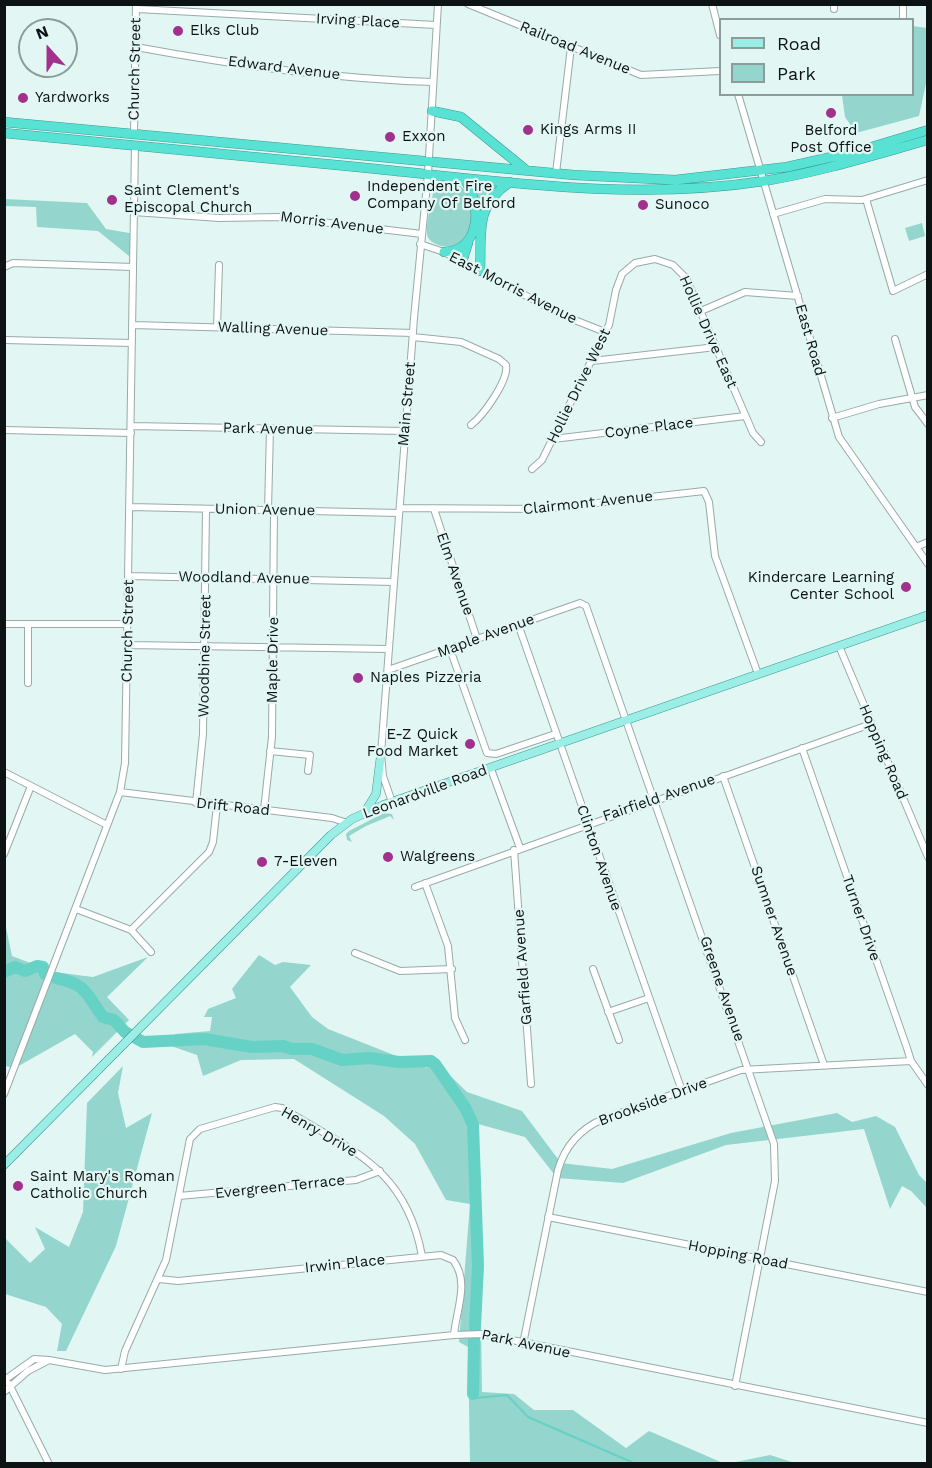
<!DOCTYPE html>
<style>
body{margin:0}
#map{position:relative;width:932px;height:1468px;overflow:hidden;background:#e2f7f4;font-family:"Work Sans",sans-serif}
canvas{display:block}
.frame{position:absolute;inset:0;border:6px solid #0c1312;pointer-events:none}
.legend{position:absolute;left:719px;top:18px;width:195px;height:78px;box-sizing:border-box;background:#e2f7f4;border:2px solid #8c9c9a;margin:0;padding:8px 10px;list-style:none;font-size:18px;color:#0c1312}
.legend li{display:flex;align-items:center;gap:12px;height:30px}
.legend b{width:30px;border:2px solid #8c9c9a}
.north{position:absolute;left:18px;top:18px;width:60px;height:60px;box-sizing:border-box;background:#e2f7f4;border:2px solid #8c9c9a;border-radius:50%;rotate:339deg;font-size:16px;font-weight:700;line-height:24px;text-align:center;color:#0c1312}
.north::after{content:'';display:block;margin:auto;width:21px;height:27px;background:#a2318e;clip-path:polygon(50% 0,100% 100%,50% 72%,0 100%)}
</style>
<div id="map">
<canvas width="932" height="1468"></canvas>
<div class="frame"></div>
<ul class="legend">
<li><b style="height:8px;background:#9aeee5"></b>Road</li>
<li><b style="height:16px;background:#94d5cd"></b>Park</li>
</ul>
<div class="north">N</div>
</div>
<script>
const ctx = document.querySelector('canvas').getContext('2d');
ctx.lineJoin = 'round';
function fillPath(path, color) { ctx.fillStyle = color; ctx.fill(path, 'evenodd'); }
function trace(path, color, width, dash) { ctx.strokeStyle = color; ctx.lineWidth = width; ctx.lineCap = dash ? 'butt' : 'round'; ctx.setLineDash(dash || []); ctx.stroke(path); }
function write(font, color, halo, rows, align = 'center') {
  ctx.font = font + ' "Work Sans",sans-serif'; ctx.lineWidth = 4.5; ctx.setLineDash([]); ctx.textBaseline = 'middle'; ctx.strokeStyle = halo; ctx.fillStyle = color; for (const [text, x, y, turn = 0] of rows) {
    ctx.save(); ctx.translate(x, y); ctx.rotate((+turn || 0) * Math.PI / 180); ctx.textAlign = isNaN(turn) ? turn : align; if (halo) ctx.strokeText(text, 0, 0); ctx.fillText(text, 0, 0); ctx.restore();
  }
}
fillPath(new Path2D(`
 M913,26L927,28V79L919,116L856,133L845,117L842,95L912,94Z
 M438,181C494,178 475,262 436,244C432,242 428,240 427,234C426,220 432,202 434,187Z
 M473,185L475,184L498,186L487,193L481,205Z
 M5,199L87,203L106,229L135,234L134,260L98,231L37,227L36,207L5,206Z
 M922,223L925,236L909,241L905,228Z
 M384,813L392,814L394,820L390,816L366,826L349,836L352,842L347,840L346,834L349,831Z
 M4,918L12,956L54,972L93,977L148,957L107,997L129,1020L92,1057L93,1052L75,1034L15,1068L5,1066Z
 M259,955L275,965L283,962L311,965L290,987L312,1017L328,1029L427,1068L434,1060L467,1092L522,1111L561,1163L612,1169L731,1133L837,1113L852,1122L876,1116L895,1127L919,1175L927,1183V1208L911,1191L902,1186L890,1209L864,1129L726,1145L623,1183L557,1178L525,1137L478,1124L482,1392L514,1394L534,1410H573L626,1448L649,1431L723,1463H470L468,1347L459,1342L470,1204L446,1200L415,1144L384,1116L294,1059L241,1060L203,1076L197,1055L171,1046L175,1034L210,1031L212,1017H204L208,1009L236,998L232,989Z
 M123,1066L118,1093L126,1128L152,1113L116,1246L66,1351H57L62,1324L46,1307L5,1294V1238L30,1263L45,1249L35,1227L69,1247L83,1212L87,1103Z
 M770,1455L795,1463H731Z`), '#94d5cd');
trace(new Path2D(`
 M473,1394L476,1398L507,1395L528,1417L636,1464`), '#66d1c5', 2);
trace(new Path2D(`
 M4,972L15,967L25,971L37,966L43,967L45,974
 M56,978C87,984 86,994 103,1017L114,1020L125,1032L143,1042L204,1039L252,1047L283,1046L292,1049H312L342,1060L369,1058L399,1062L431,1061L435,1064L466,1109L473,1125L478,1266L475,1327
 M473,1394L474,1339`), '#66d1c5', 12);
const minor = new Path2D(`
 M468,4L641,75L720,71
 M712,4L720,35
 M137,9L436,25
 M834,9V4
 M903,20V4
 M136,47C233,65 334,79 433,82
 M738,94L839,437L928,564
 M134,134L136,5
 M556,173L571,47
 M866,199L893,291L928,274
 M134,212L219,218L279,217L422,234
 M773,214L825,199L862,200L928,180
 M420,244L444,252L562,315L605,332
 M4,267L13,263L133,267
 M701,311L745,292L798,296
 M133,325L413,333
 M217,327L219,265
 M413,337L461,342L499,359L506,365C509,380 483,416 471,425
 M895,339L915,407L928,424
 M4,340L132,343
 M592,361L716,347
 M832,418L879,404L928,395
 M131,426L405,431
 M4,430L131,433
 M553,439L745,416
 M532,469L542,460L609,325L616,290L622,274L635,263L655,259L673,265L686,278L753,433L761,442
 M131,507L399,513
 M400,508L544,509L704,491L709,502L715,556L758,674
 M434,509L477,639
 M268,510L270,429
 M916,547L928,542
 M129,576L394,582
 M4,624H128
 M518,624L682,1091
 M128,645L389,649
 M839,646L928,857
 M450,649L487,753L496,754L555,734
 M388,670L580,603L586,606L774,1144L775,1181L735,1386
 M28,683V624
 M802,748L907,1048L911,1061L928,1085
 M270,751L310,755L308,771
 M491,769L520,848
 M4,772L107,825
 M723,776L824,1065
 M120,792L332,818L347,823
 M392,802L383,776L381,754L414,318L428,174L438,4
 M196,803L203,734L206,509
 M264,810L272,737L274,510
 M514,850L531,1084
 M4,854L31,786
 M425,883L448,946L455,1018L465,1040
 M415,887L871,724
 M76,909L131,930L151,952
 M131,930L209,852L213,842L217,805
 M355,953L400,971L452,969
 M593,969L619,1040
 M608,1012L649,998
 M4,1094L120,792L125,763L135,146
 M179,1196L356,1180L380,1171
 M548,1217L928,1292
 M159,1279L178,1281L441,1255L453,1260C470,1282 456,1310 454,1335
 M523,1344L558,1170C565,1146 580,1129 603,1119L741,1070L911,1061
 M49,1360L105,1370L454,1335L482,1334L928,1423
 M121,1369L125,1351L166,1260L190,1139L200,1129L275,1107L282,1108C352,1151 406,1168 422,1256
 M9,1384L49,1464
 M4,1392L28,1371L49,1360L34,1359L6,1379`);
const major = new Path2D(`
 M365,812L376,794L381,754
 M4,1165L331,835L352,819L383,805L928,615`);
const highway = new Path2D(`
 M432,111L461,117L526,170
 M4,122L574,175L675,180L787,167L858,151L928,130
 M4,133C129,146 253,157 377,169C505,182 636,201 764,181C820,172 874,155 928,140
 M444,252C482,250 482,203 464,179
 M462,262L468,243
 M480,271C482,232 474,206 510,182`);
trace(minor, '#97aba8', 8);
trace(major, '#3d9a90', 9);
trace(highway, '#3d9a90', 10);
trace(minor, '#fff', 6);
trace(major, '#9aeee5', 8);
trace(highway, '#57e2d4', 9);
for (const [x, y, r, color] of [
 [178,31,6,"#a2318e"],
 [23,98,6,"#a2318e"],
 [831,113,6,"#a2318e"],
 [528,130,6,"#a2318e"],
 [390,137,6,"#a2318e"],
 [355,196,6,"#a2318e"],
 [112,200,6,"#a2318e"],
 [643,205,6,"#a2318e"],
 [906,587,6,"#a2318e"],
 [358,678,6,"#a2318e"],
 [470,744,6,"#a2318e"],
 [388,857,6,"#a2318e"],
 [262,862,6,"#a2318e"],
 [18,1186,6,"#a2318e"]
]) { const dot = new Path2D(); dot.arc(x, y, r, 0, 2 * Math.PI); ctx.fillStyle = color; ctx.fill(dot); trace(dot, '#e2f7f4', 2); }
write('15px', '#0c1312', '#e2f7f4', [
 ["Irving Place",358,21,3],
 ["Railroad Avenue",575,48,22],
 ["Edward Avenue",284,68,7],
 ["Church Street",135,69,-89],
 ["Morris Avenue",332,223,7],
 ["East Morris Avenue",513,288,27],
 ["Walling Avenue",273,329,2],
 ["Hollie Drive East",708,332,66],
 ["East Road",810,340,74],
 ["Hollie Drive West",579,386,-64],
 ["Main Street",407,404,-85],
 ["Coyne Place",649,428,-7],
 ["Park Avenue",268,429,1],
 ["Clairmont Avenue",588,503,-6],
 ["Union Avenue",265,510,1],
 ["Elm Avenue",455,574,71],
 ["Woodland Avenue",244,578,1],
 ["Church Street",128,631,-89],
 ["Maple Avenue",486,636,-20],
 ["Woodbine Street",205,656,-89],
 ["Maple Drive",273,660,-89],
 ["Hopping Road",883,752,67],
 ["Leonardville Road",425,792,-20],
 ["Fairfield Avenue",659,798,-19],
 ["Drift Road",233,807,6],
 ["Clinton Avenue",599,858,71],
 ["Turner Drive",861,918,71],
 ["Sumner Avenue",774,921,71],
 ["Garfield Avenue",523,967,-94],
 ["Greene Avenue",722,989,71],
 ["Brookside Drive",653,1102,-20],
 ["Henry Drive",319,1132,30],
 ["Evergreen Terrace",280,1187,-6],
 ["Hopping Road",738,1255,11],
 ["Irwin Place",345,1264,-6],
 ["Park Avenue",526,1344,12]
]);
write('15px', '#0c1312', '#e2f7f4', [
 ["Elks Club",190,31],
 ["Yardworks",35,98],
 ["Kings Arms II",540,130],
 ["Belford",831,131,"center"],
 ["Post Office",831,148,"center"],
 ["Exxon",402,137],
 ["Independent Fire",367,187],
 ["Company Of Belford",367,204],
 ["Saint Clement's",124,191],
 ["Episcopal Church",124,208],
 ["Sunoco",655,205],
 ["Kindercare Learning",894,578,"right"],
 ["Center School",894,595,"right"],
 ["Naples Pizzeria",370,678],
 ["E-Z Quick",458,735,"right"],
 ["Food Market",458,752,"right"],
 ["Walgreens",400,857],
 ["7-Eleven",274,862],
 ["Saint Mary's Roman",30,1177],
 ["Catholic Church",30,1194]
], 'left');
</script>
